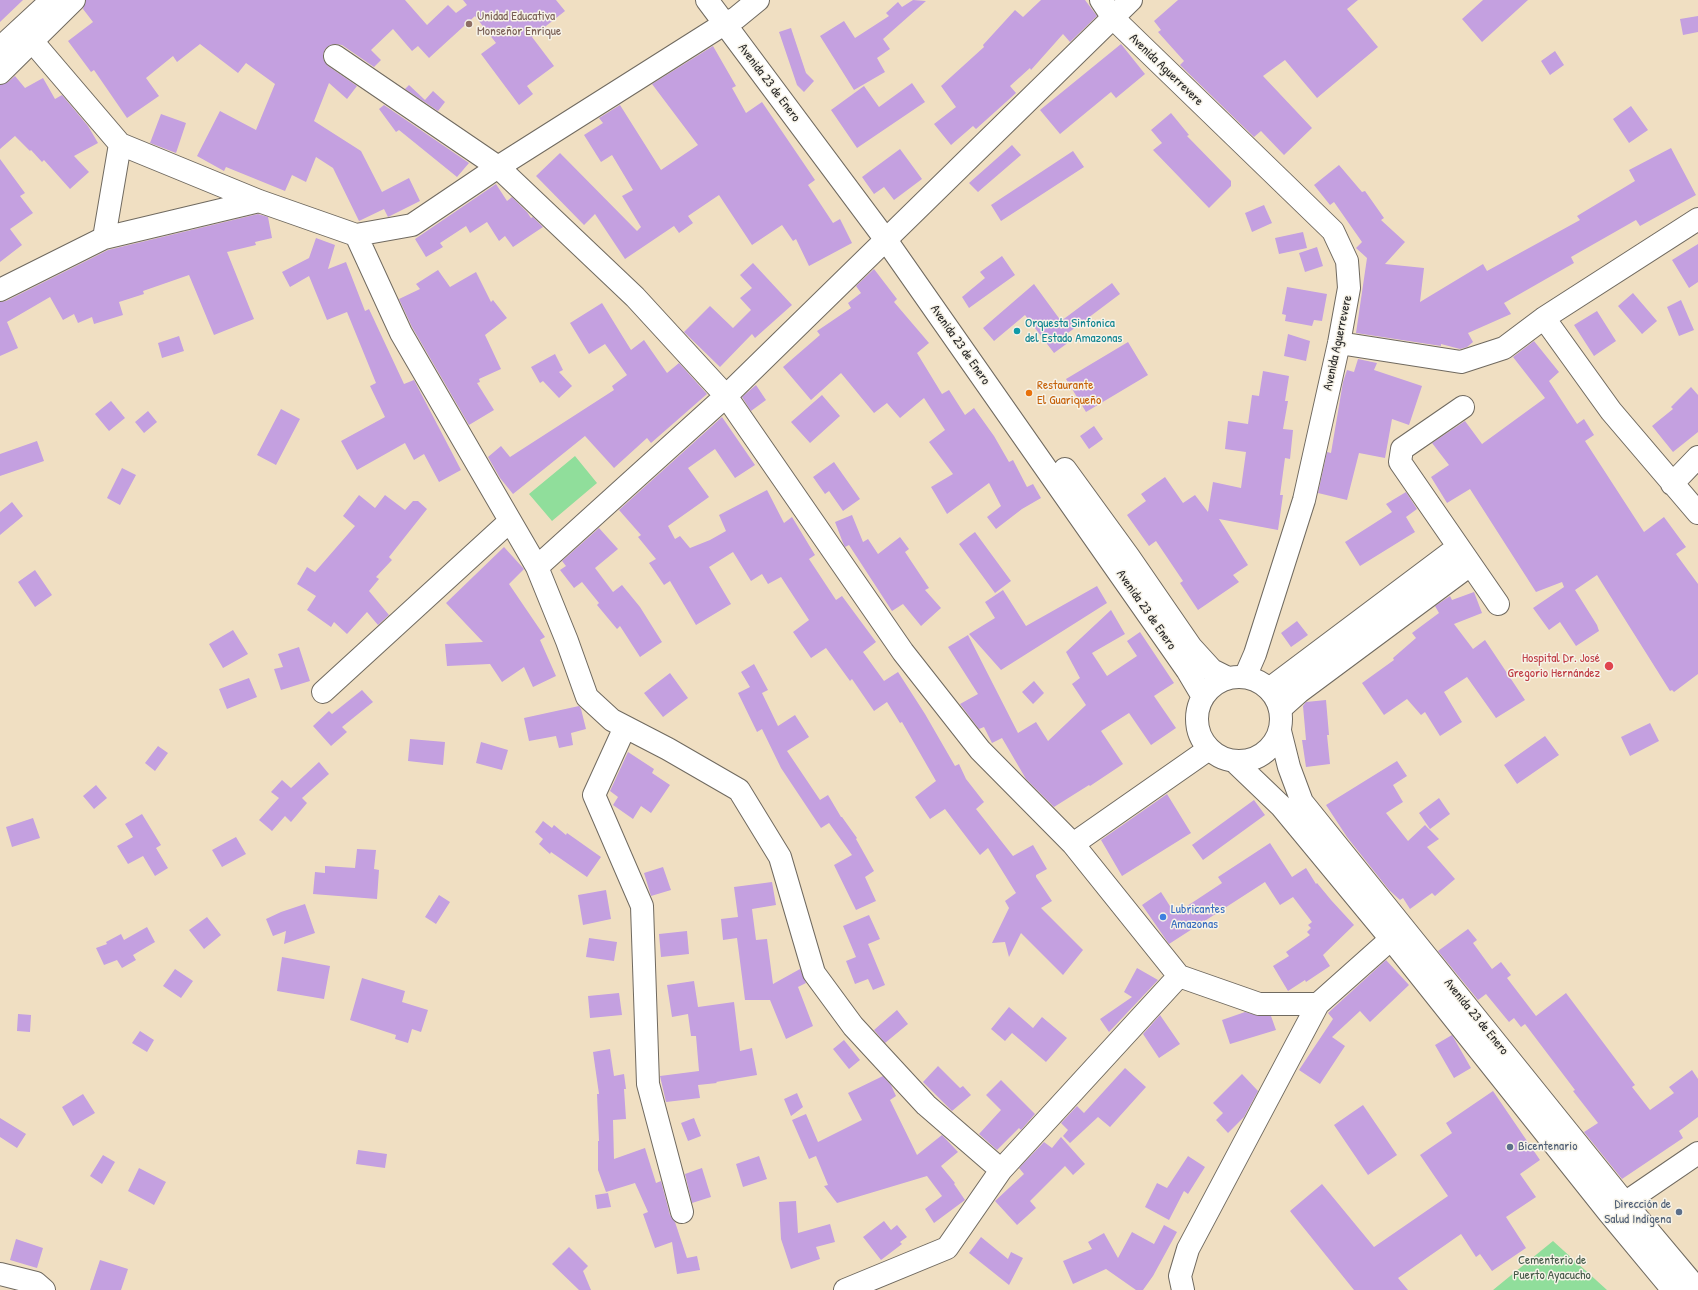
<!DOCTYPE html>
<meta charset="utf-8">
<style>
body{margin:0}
canvas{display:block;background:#f0dfc2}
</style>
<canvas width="1698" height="1290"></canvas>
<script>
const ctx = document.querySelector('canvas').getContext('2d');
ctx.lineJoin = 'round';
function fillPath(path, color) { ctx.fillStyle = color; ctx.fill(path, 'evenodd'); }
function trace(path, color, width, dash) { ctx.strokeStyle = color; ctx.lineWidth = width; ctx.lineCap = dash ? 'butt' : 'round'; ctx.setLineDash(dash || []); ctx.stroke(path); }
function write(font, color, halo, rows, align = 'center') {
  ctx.font = font + ' "Patrick Hand",sans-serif'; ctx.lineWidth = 3; ctx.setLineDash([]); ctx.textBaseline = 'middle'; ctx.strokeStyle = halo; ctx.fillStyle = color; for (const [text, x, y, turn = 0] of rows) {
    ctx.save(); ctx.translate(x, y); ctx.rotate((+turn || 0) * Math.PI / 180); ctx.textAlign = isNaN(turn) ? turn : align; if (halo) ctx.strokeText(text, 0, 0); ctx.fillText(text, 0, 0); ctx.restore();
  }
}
fillPath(new Path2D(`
 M575,456L597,483L552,521L529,494Z
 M1553,1241L1607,1290H1493Z`), '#90de9b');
fillPath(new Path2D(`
 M0,0H23L0,22Z
 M86,0H405L427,25L448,5L456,13L467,5L463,0H556L565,11L532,37L554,66L527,86L533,94L519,105L481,54L496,43L475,16L429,58L418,46L412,51L393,29L371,50L381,60L374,67L342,45L336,44L330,45L325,49L323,55L324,61L328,66L357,86L347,99L329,83L314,121L361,151L382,192L409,178L420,201L388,217L384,209L359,221L333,168L316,157L306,182L292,175L285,191L226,167L224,171L197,156L220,111L256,130L275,84L246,63L238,73L200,44L177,62L173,56L146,78L159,96L127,118L94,70L91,72L68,41L93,22L83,9Z
 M913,0L926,1L883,39L890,49L877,58L885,72L854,90L820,36L844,21L855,38L889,16L886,13L898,2L902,7Z
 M1041,0H1085L1097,16L1070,42L1063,34L1031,70L1030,68L1010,86L1016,93L976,129L973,126L951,145L934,124L956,107L941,86L984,47L983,45L1015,10L1023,17Z
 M1178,0H1358L1347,9L1378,47L1317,98L1285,60L1263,76L1312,128L1284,155L1261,131L1254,137L1180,65L1184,61L1158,32L1161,30L1154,21Z
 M1483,0H1528L1482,42L1462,19Z
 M1698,16V32L1683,35L1680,19Z
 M791,28L806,73L814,81L804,92L797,85L779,32Z
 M1121,44L1145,74L1116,98L1111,92L1060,134L1040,110Z
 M713,46L736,86L732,88L746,113L762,102L815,180L808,185L833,223L840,219L852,243L809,266L796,239L793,241L782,225L752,245L719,195L688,216L693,223L679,233L674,226L625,259L595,214L584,225L536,176L560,153L637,231L641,227L622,196L633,190L612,155L601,162L584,135L603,123L599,118L620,105L661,170L698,145L652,84Z
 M1555,51L1564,65L1550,75L1541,61Z
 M15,76L25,88L43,78L55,99L62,95L88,126L98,143L74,156L89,172L70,189L44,160L42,162L31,150L30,151L15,136L0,149V85L8,82Z
 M912,83L925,102L857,148L831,110L864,86L879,107Z
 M409,85L425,100L433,91L445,102L438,111L405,89Z
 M384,105L469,163L457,177L399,130L396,132L379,109Z
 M1631,106L1648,130L1629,143L1613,119Z
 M1171,113L1189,135L1187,136L1231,181V186L1209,208L1153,150L1162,143L1151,130Z
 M161,114L186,123L176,153L150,143Z
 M1012,145L1021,155L978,192L969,183Z
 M1671,148L1696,195L1640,226L1636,220L1571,257L1574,263L1504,303L1511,314L1468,333L1473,342L1467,347L1460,349L1441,344V346L1356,333L1367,258L1356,248L1362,242L1334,202L1330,205L1314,185L1339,165L1362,192L1365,191L1384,218L1381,220L1405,242L1385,264L1424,268L1420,302L1483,264L1487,271L1580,220L1577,216L1635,181L1629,170Z
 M900,149L922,179L894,200L884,187L874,194L862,177Z
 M1073,151L1084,167L1001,221L991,205Z
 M0,159L25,193L20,196L33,213L10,229L22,245L0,262Z
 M496,184L507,201L512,197L527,212L531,218L533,217L543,227L513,247L505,236L499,241L487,222L470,233L466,226L440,243L443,247L426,257L415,239Z
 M1264,205L1272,223L1252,232L1245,213Z
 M258,214L268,217L272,238L255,242L256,245L227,252L254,319L214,335L189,275L143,291L144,294L119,302L123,315L94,324L92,317L78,323L74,314L63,320L50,297L7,322L18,348L0,356V302L6,301L108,250Z
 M1303,232L1307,248L1279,254L1275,238Z
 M316,238L335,245L328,269L346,262L365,311L369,309L404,384L414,380L461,470L439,482L424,454L414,460L405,443L357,470L341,441L385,417L370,386L376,383L347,312L327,320L309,276L290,287L282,272L309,258Z
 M1698,244V282L1689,288L1672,260Z
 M1317,247L1323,266L1305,272L1299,253Z
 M1002,256L1015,275L969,308L962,297L985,278L980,272Z
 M753,263L792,305L755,338L752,334L720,367L684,332L710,306L733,328L751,310L740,298L752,288L740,275Z
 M874,269L897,299L894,302L929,343L917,353L942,394L949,390L965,415L974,408L994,436L1009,462L1013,460L1027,487L1033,484L1041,498L1022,509L996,529L987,517L1001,506L989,483L947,514L931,487L953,474L929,442L945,430L924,398L900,418L887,403L874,413L841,373L811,400L783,367L820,335L817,331L851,308L848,303L861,293L856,286Z
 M438,270L450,287L476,272L491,302L493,300L507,318L485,335L501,369L479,379L480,382L477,383L494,410L469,425L412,327L399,299L420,289L416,284Z
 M1112,283L1120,294L1064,336L1069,342L1054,353L1025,315L994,341L983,328L1034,284L1061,321Z
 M1287,287L1327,294L1322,321L1314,320L1312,326L1285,321L1286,315L1282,314Z
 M1633,293L1657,321L1642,334L1618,306Z
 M1681,300L1694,330L1679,336L1667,307Z
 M602,303L631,350L644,340L667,373L679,363L707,394L651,443L647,438L614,468L585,436L513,494L500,478L488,457L501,446L510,457L614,390L612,386L627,375L605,344L589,354L570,323Z
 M1597,311L1616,341L1594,356L1574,325Z
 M1288,334L1310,341L1306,361L1284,356Z
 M179,336L184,351L162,358L158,343Z
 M1534,341L1559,372L1549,381L1577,424L1584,419L1594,435L1585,441L1644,532L1664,517L1686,547L1676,554L1698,584V674L1674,692L1672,690L1670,691L1597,575L1575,590L1597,625L1599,631L1576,646L1560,622L1549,630L1533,608L1564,587L1562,582L1536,592L1470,489L1447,503L1431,477L1449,465L1432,443L1465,421L1482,444L1545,398L1513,357Z
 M1128,342L1148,375L1086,412L1066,379Z
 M555,354L563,370L559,372L572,386L559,398L543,381L540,383L531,367Z
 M1358,359L1377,363L1374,370L1422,386L1409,425L1392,419L1385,458L1359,453L1347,500L1318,493L1327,452L1331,453L1343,382L1347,370L1354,372Z
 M1263,371L1289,376L1285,401H1288L1283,429L1293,430L1290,459L1285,458L1280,495H1283L1278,530L1219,519L1248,565L1233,575L1239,582L1198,610L1180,583L1183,581L1156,541L1149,546L1127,515L1146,501L1141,494L1165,477L1183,503L1195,495L1208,512L1213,482L1241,488L1246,452L1225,449L1228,421L1248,424L1252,395L1259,396Z
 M756,385L766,400L751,411L742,397Z
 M1691,387L1698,395V432L1673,452L1652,426L1673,409L1671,407Z
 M822,395L840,416L810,443L791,422Z
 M111,401L125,418L109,431L95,414Z
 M281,409L300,419L276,465L257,455Z
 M148,411L157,422L144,433L135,422Z
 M722,417L755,465L735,478L715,449L688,468L709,497L668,526L675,539L680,536L690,548L710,540L726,531L719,515L767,490L784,523L792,517L815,555L809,559L836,600L842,596L876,642L863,652L884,681L898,672L925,714L955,766L959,764L966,779L984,802L976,809L1013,856L1033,845L1047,869L1036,875V877L1052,901L1041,908L1083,950L1063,975L1021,933L1009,957L1005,942L992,943L1009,908L1005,901L1016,893L988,848L980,855L945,809L930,819L915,797L936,781L902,722L900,723L887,702L874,711L852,679L850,681L826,648L811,658L793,632L809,620L781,577L768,584L762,574L751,581L733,552L709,567L731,604L696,625L670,581L664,585L649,563L656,559L638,537L641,535L619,510Z
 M1094,426L1103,439L1089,449L1080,436Z
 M37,441L44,461L0,476V454Z
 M834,462L860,499L843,511L829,491L825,494L813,477Z
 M122,468L136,475L120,505L107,498Z
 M1406,492L1417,509L1406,517L1415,532L1360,566L1345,542L1392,512L1386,504Z
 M359,495L375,508L385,495L405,510L413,501H418L427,509L389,557L392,560L376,577L379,579L369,591L389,615L378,625L367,612L347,634L334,622L331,627L307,610L316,596L297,584L307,567L315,572L355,526L343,516Z
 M12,502L23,516L0,535V512Z
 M852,515L863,542L868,539L878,554L900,537L909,549L905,552L929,588L925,590L941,608L921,626L903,604L892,611L849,545L845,547L843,543L835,522Z
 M599,528L618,549L595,568L613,592L622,585L640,607L662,642L640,657L620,626L617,629L597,605L599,603L582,582L574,588L560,570L566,566L562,561Z
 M975,532L1011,581L995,593L959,544Z
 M504,547L524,569L509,584L545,637L540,640L556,676L533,687L524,667L502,682L490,664L447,666L445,644L483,642L446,603Z
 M35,570L52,595L35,607L18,582Z
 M1097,586L1107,603L1001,670L969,634L995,618L985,602L1003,590L1026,626Z
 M1474,592L1482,613L1454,624L1473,649L1485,640L1525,700L1496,718L1467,677L1444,692L1462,722L1440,736L1425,712L1421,715L1407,699L1384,715L1362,683L1394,660L1393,658L1416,638L1412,633L1439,613L1435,606L1450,596L1452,600Z
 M1111,610L1125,634L1092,653L1107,676L1137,656L1127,641L1140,632L1174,683L1154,696L1176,728L1151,745L1129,713L1101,731L1123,764L1090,786L1089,785L1054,807L1026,779L1002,738L992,743L984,727L979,729L960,704L978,694L948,647L968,635L1018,733L1036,722L1048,741L1086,705L1072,684L1080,678L1066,652Z
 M1297,621L1308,635L1291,647L1281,633Z
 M233,630L248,654L223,668L209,644Z
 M299,647L310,681L281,690L274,669L283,667L278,654Z
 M754,664L768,690L762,693L778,726L795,715L809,737L787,751L820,800L828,795L841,817H842L857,838L856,839L874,871L865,877L876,901L856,910L834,865L852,855L829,823L821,828L781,768L762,729L757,732L738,693L750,687L741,672Z
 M670,673L688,698L663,717L644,693Z
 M249,678L257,697L227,709L219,689Z
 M1034,681L1044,693L1033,704L1022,692Z
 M362,690L373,702L342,727L347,732L331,746L313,726L329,711L332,714Z
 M1326,700L1329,735H1327L1330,764L1306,767L1302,740H1306L1303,706L1306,702Z
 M579,706L581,709L586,729L571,733L573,745L559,748L556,736L529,741L524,718Z
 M1650,723L1659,741L1630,756L1621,737Z
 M1545,736L1559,755L1517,784L1504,765Z
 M410,739L445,742L443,765L408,761Z
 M481,742L508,750L502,770L476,763Z
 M158,746L168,753L155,771L145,763Z
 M628,752L654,769L652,773L670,785L651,813L641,806L633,819L613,805L618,797L610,791Z
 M1397,761L1407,776L1393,785L1403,802L1386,813L1408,841L1425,825L1439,839L1427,847L1455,879L1435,896L1432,893L1410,909L1403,898L1400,900L1389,890L1347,837L1326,805Z
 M319,762L329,774L302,798L307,803L291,822L285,816L272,831L259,820L279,798L271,792L282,780L291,788Z
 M96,785L107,798L94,809L83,796Z
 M1167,794L1191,833L1122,876L1101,840Z
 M1439,798L1450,814L1430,829L1419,813Z
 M1254,800L1265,815L1203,860L1192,845Z
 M142,814L161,845L156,848L168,868L155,876L143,856L128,864L117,846L133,837L125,824Z
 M33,818L40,838L12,847L6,827Z
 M543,821L552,828L554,825L566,835L567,833L601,857L587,877L551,852L550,854L539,844L543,839L535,832Z
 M236,837L246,854L222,867L212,850Z
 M1270,843L1292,877L1306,868L1316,884L1317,883L1331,900L1354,925L1323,955L1330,966L1306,982L1305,980L1288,991L1273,966L1289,956L1286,952L1310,935L1307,932L1311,928L1308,925L1312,922L1293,897L1280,905L1265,882L1169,944L1142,905L1161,892L1175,914L1222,883L1218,877Z
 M357,849L376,850L374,869L379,870L377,899L313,894L315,872L325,873V866L355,868Z
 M663,867L671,890L651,896L644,873Z
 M772,882L776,905L752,909L756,940L767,939L773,984L800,969L806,983L798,987L813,1026L786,1039L770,1000H745L737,938L723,940L721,919L738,917L734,887Z
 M606,890L611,919L583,925L578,895Z
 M439,895L450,902L436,924L425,917Z
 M305,904L315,933L284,944L286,931L273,936L266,919L281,912Z
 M869,915L880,939L868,944L885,985L873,990L868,979L855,984L846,961L856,957L843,926Z
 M207,917L221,935L204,949L189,930Z
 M147,927L155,942L133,955L136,960L122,968L117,960L104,965L96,948L107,944L106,942L121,934L124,940Z
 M1468,929L1477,940L1473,943L1492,969L1501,962L1511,975L1507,978L1536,1016L1566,993L1635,1085L1632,1087L1650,1110L1674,1093L1669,1087L1692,1070L1698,1079V1117L1679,1131L1683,1138L1622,1179L1584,1132L1598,1123L1573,1091L1575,1090L1525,1024L1521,1027L1514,1018L1509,1022L1486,994L1478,1000L1438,951Z
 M687,931L689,954L661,957L659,934Z
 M589,938L617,942L614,961L586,957Z
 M282,957L330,966L324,999L277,991Z
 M1386,960L1409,985L1370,1022L1360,1011L1332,1037L1345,1046L1320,1084L1299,1070L1333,1019L1328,1013Z
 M1137,968L1158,980L1109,1032L1100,1019L1132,997L1124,992Z
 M175,969L193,981L181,998L163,986Z
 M362,978L405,991L402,1002L428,1010L421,1032L412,1029L408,1043L395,1039L396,1035L350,1020Z
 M694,981L698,1007L734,1002L740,1051L752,1048L757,1075L716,1082L717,1083L698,1085L700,1098L666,1102L660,1076L699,1071L696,1036H691L688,1014L672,1017L667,985Z
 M619,993L622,1015L590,1018L588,996Z
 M1009,1007L1033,1028L1042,1017L1067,1038L1046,1062L1012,1033L1005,1041L991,1029Z
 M897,1010L908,1024L885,1043L874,1030Z
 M1245,1012L1259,1016H1271L1276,1030L1230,1044L1222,1020Z
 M18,1014L31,1015L30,1032L17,1031Z
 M1160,1015L1180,1044L1159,1058L1143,1034Z
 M140,1031L154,1040L147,1052L132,1043Z
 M1452,1035L1471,1068L1454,1078L1435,1045Z
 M844,1040L860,1060L849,1069L833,1049Z
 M610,1049L614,1076L624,1074L626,1089H624L626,1119L613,1120L614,1159L645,1148L656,1183L661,1181L670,1215L675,1222L687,1258L697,1256L700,1270L677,1274L672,1242L655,1248L643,1214L648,1212L635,1183L606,1192L598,1170V1141H599L597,1094H599L593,1052Z
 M938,1066L960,1088L963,1086L971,1095L952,1111L923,1082Z
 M1125,1068L1146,1087L1110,1127L1098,1117L1070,1143L1063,1136L1068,1130L1061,1123L1077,1106L1084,1113Z
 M1242,1074L1258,1091L1244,1117L1228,1133L1216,1120L1223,1113L1213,1103Z
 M883,1076L891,1085L896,1096L890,1100L917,1155L942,1135L958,1152L941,1166L955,1183L954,1184L965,1200L934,1223L925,1209L942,1196L927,1176L837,1203L824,1186L828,1185L816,1156L809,1159L792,1120L806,1114L818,1142L862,1120L848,1093Z
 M1001,1080L1035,1114L1021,1130L1019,1128L997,1150L979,1134L1001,1110L986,1095Z
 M1493,1091L1540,1160L1520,1174L1536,1197L1506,1217L1526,1248L1492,1271L1480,1254L1476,1257L1461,1234L1398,1278L1408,1290H1354L1290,1211L1322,1184L1374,1247L1448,1196L1420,1155L1452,1133L1446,1123Z
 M797,1093L803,1107L791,1116L784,1099Z
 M83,1094L95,1113L73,1126L62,1107Z
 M1363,1105L1397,1155L1368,1175L1334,1125Z
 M0,1118L26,1134L17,1148L0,1137Z
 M694,1118L701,1136L688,1141L681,1123Z
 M1061,1137L1085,1164L1073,1175L1065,1166L1030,1201L1036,1208L1017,1225L995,1201L1024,1174L1019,1168L1044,1142L1052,1148Z
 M358,1150L387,1154L385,1168L356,1164Z
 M103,1155L115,1162L102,1184L90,1176Z
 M759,1156L767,1179L743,1187L736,1164Z
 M1188,1156L1205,1167L1188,1194L1184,1191L1169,1220L1145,1207L1157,1183L1167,1188Z
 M139,1168L166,1182L154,1205L128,1191Z
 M702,1168L711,1197L692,1203L685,1174Z
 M608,1193L611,1207L597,1209L595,1195Z
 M796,1201L798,1233L830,1224L835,1242L816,1247L820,1259L791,1269L781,1239L779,1202Z
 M884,1221L891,1230L897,1225L907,1237L900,1242L902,1244L881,1260L863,1237Z
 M1164,1225L1177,1232L1153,1276L1143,1290H1136L1106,1269L1073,1284L1063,1261L1092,1249L1088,1242L1104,1233L1118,1258L1132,1232L1154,1244Z
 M981,1237L1008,1259L1011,1252L1023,1258L1009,1285L969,1253Z
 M16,1239L43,1248L37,1268L10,1260Z
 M569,1247L588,1266L583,1271L591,1290H579L552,1264Z
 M100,1260L128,1269L121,1290H90Z`), '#c4a0e0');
const minor = new Path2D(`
 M1101,0L1113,18L1333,231L1347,261L1349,288L1339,343L1304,500L1255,654L1245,677
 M32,41L120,144L259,201L356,235L412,225L498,167L724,24L736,18L758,0
 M335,56L498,167L635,297L726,396L903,652L980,750L1073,844L1179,976L1259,1004H1318
 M356,235L401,333L537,567L567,641L587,697L612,720L668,749L739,790L780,857L814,973L853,1026L926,1105L1001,1170
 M104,238L120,144
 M0,290L104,238L259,201
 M1544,318L1611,411L1698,513
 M1339,343L1461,362L1504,348L1544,318L1698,219
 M1463,407L1402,449L1400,462L1498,604
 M1672,484L1698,457
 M537,567L726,396L1131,0
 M1269,689L1458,547
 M323,692L510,521
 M1280,709L1299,692L1470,565
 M625,727L594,795L642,906L648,1084L682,1212
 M1073,844L1209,749
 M1610,1213L1698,1153
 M0,1274L36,1283L44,1290
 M845,1290L947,1248L1001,1170L1179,976
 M1183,1290L1180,1276L1188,1249L1318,1004L1391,939`);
const major = new Path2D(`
 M707,0L886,240L1187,670L1203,697
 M0,48L52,0
 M0,73L74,0
 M1065,469L1129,557L1191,647L1212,670L1228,678
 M1197 719a42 42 0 1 1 84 0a42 42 0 1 1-84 0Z
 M1280,731L1289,767L1302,802L1625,1203L1698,1290
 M1234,761L1281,806L1391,939L1609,1213L1673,1290`);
trace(minor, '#706a60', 24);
trace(major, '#706a60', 24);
trace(minor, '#fff', 22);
trace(major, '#fff', 22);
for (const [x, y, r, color] of [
 [469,24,4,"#8d6e63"],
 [1017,331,4,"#0f9aa8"],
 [1029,393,4,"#e8710a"],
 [1609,666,5,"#e0444e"],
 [1163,917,4,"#3f7fe0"],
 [1510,1147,4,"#5c6f8a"],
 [1679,1212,4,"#5c6f8a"]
]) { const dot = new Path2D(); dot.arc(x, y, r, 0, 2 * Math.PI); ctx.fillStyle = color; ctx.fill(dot); trace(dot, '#f7f3e8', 1.5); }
write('13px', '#785e54', '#f7f3e8', [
 ["Unidad Educativa",477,17],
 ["Monseñor Enrique",477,32]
], 'left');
write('13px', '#2b2b2b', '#f7f3e8', [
 ["Avenida Aguerrevere",1166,70,44],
 ["Avenida 23 de Enero",769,83,53],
 ["Avenida Aguerrevere",1338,343,-78],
 ["Avenida 23 de Enero",960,345,55],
 ["Avenida 23 de Enero",1146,610,55],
 ["Avenida 23 de Enero",1476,1017,51]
]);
write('13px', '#0d838f', '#f7f3e8', [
 ["Orquesta Sinfonica",1025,324],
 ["del Estado Amazonas",1025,339]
], 'left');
write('13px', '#c56008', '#f7f3e8', [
 ["Restaurante",1037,386],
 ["El Guariqueño",1037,401]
], 'left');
write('13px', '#be3a42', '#f7f3e8', [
 ["Hospital Dr. José",1600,659],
 ["Gregorio Hernández",1600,674]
], 'right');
write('13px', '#366cbe', '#f7f3e8', [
 ["Lubricantes",1171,910],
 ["Amazonas",1171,925]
], 'left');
write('13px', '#4e5e75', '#f7f3e8', [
 ["Bicentenario",1518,1147],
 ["Dirección de",1671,1205,"right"],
 ["Salud Indígena",1671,1220,"right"]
], 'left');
write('13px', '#445847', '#f7f3e8', [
 ["Cementerio de",1552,1261],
 ["Puerto Ayacucho",1552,1276]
]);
</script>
